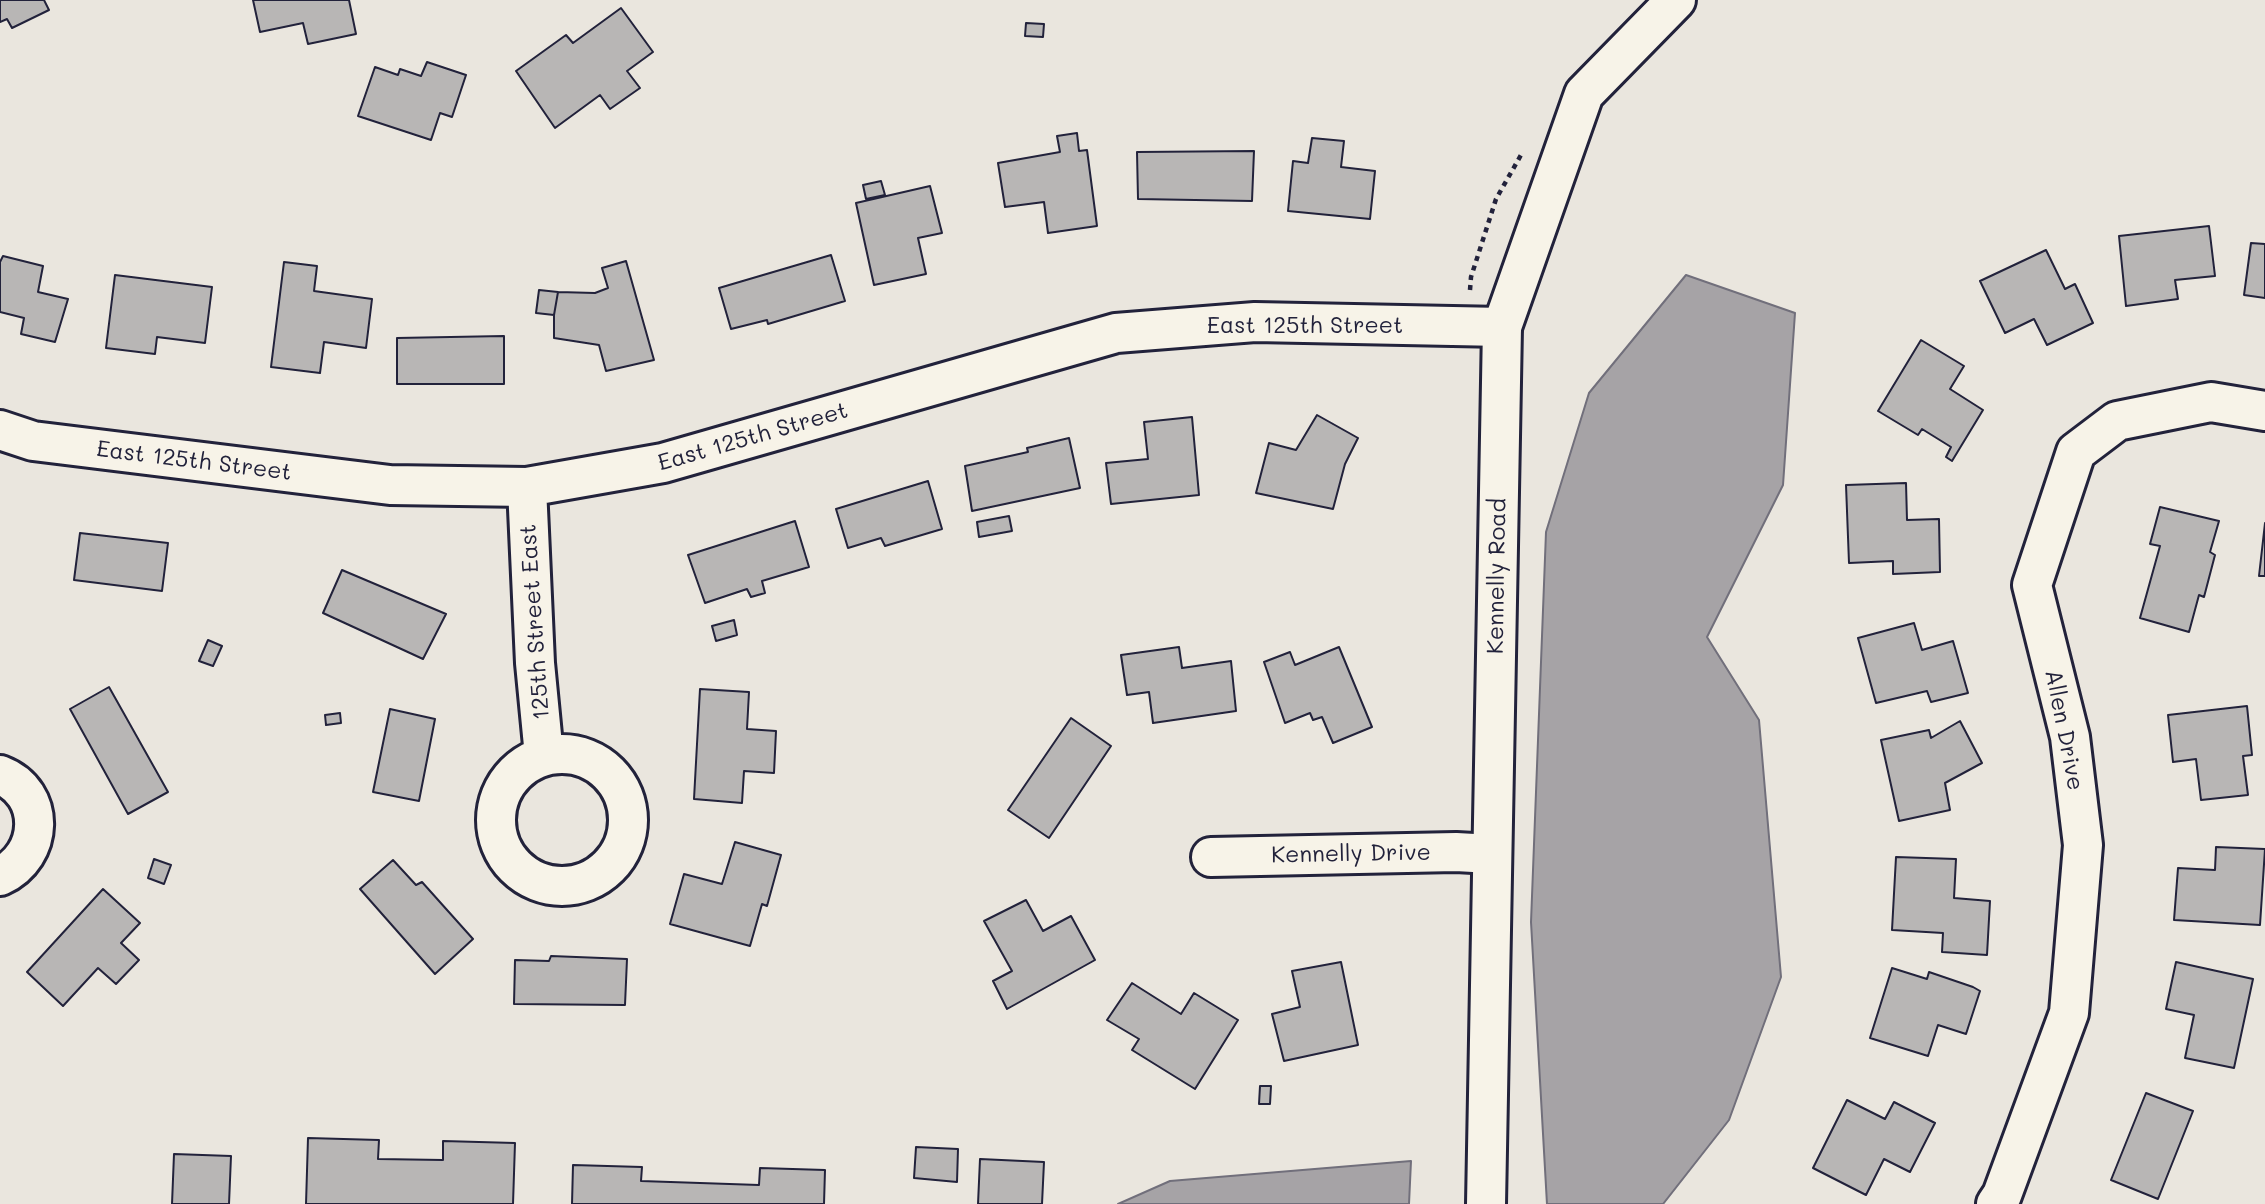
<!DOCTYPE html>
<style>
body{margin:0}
canvas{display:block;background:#eae6de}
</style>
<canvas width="2265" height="1204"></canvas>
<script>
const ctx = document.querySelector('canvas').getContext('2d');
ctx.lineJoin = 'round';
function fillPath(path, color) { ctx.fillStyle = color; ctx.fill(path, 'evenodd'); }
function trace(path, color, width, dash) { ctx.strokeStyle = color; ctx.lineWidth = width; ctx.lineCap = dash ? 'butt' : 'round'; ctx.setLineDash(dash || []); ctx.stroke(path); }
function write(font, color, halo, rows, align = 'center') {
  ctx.font = font + ' Mali,sans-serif'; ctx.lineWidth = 5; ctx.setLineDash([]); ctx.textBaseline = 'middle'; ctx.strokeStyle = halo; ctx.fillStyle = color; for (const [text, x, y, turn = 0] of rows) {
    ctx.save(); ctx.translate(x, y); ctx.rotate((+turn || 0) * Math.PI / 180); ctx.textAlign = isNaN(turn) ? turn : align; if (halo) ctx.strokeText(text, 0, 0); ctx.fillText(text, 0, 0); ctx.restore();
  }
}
const water = new Path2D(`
 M1686,275L1795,313L1783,485L1707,637L1759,720L1781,977L1729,1120L1663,1204H1547L1531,922L1546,532L1589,393Z
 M1411,1161L1409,1204H1118L1170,1181Z`);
fillPath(water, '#a6a3a6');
trace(water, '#716f7b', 2);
const building = new Path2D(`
 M0,0H44L49,10L12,28L7,19L0,22Z
 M253,0H349L356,34L308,44L303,23L260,32Z
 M621,8L653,52L627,71L640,88L610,109L600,95L555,128L516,71L566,35L573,43Z
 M1026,23L1044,24L1043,37L1025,36Z
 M427,62L466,75L452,117L440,113L431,140L358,116L375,67L398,75L400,69L421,76Z
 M1077,133L1079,151L1087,150L1097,226L1048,233L1044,202L1005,207L998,163L1060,152L1057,136Z
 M1312,138L1344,141L1341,167L1375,171L1370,219L1288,211L1293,161L1308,163Z
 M1254,151L1252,201L1138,199L1137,152Z
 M881,181L885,195L866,199L863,185Z
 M930,186L942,233L918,238L926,274L874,285L856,203Z
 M2209,226L2215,276L2175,280L2178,299L2126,306L2119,236Z
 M2251,243L2265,244V298L2244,295Z
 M2046,250L2065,289L2075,284L2093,323L2047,345L2034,319L2005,333L1980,281Z
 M831,255L845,301L768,324L767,320L731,329L719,288Z
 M3,256L43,266L38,292L68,299L55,342L21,334L24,318L0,312V262Z
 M626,261L654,360L606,371L599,345L554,338V315L558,292L595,293L608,288L602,268Z
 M284,262L317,266L314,291L372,299L366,348L324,342L320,373L271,367Z
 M115,275L212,287L205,343L157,337L155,354L106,348Z
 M539,290L558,292L554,315L536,313Z
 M504,336V384H397V338Z
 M1921,340L1964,366L1950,389L1983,410L1952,461L1946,457L1951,447L1922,429L1918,435L1878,411Z
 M1317,415L1358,438L1345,464L1333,509L1256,493L1269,443L1296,450Z
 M1192,417L1199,495L1111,504L1106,463L1148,459L1144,422Z
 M1069,438L1080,488L972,511L965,466L1028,452L1027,448Z
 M928,481L942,529L885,546L881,538L848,548L836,509Z
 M1906,483L1907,520L1939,519L1940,572L1893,574V561L1849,563L1846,485Z
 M2160,507L2219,521L2210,552L2215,555L2204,597L2199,595L2189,632L2140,618L2160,546L2150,544Z
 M1009,516L1012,531L979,537L977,522Z
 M795,521L809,567L762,581L765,593L751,597L747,589L705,603L688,555Z
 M2265,523V576H2259Z
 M80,533L168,543L162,591L74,580Z
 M342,570L446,614L423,659L323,613Z
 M734,620L737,635L716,641L712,626Z
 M1914,623L1922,650L1953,641L1968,693L1931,702L1927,691L1876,703L1858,638Z
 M208,640L222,646L213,666L199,661Z
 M1179,647L1182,668L1231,661L1236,711L1153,723L1149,692L1127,695L1121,655Z
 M1339,647L1372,727L1333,743L1322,717L1313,720L1310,713L1285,723L1264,662L1290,652L1295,665Z
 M109,687L168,792L128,814L70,709Z
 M700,689L749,692L747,729L776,731L774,773L744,771L742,803L694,799Z
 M2247,706L2252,755L2243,756L2248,795L2201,800L2196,759L2173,762L2168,715Z
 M390,709L435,719L419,801L373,792Z
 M340,713L341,723L326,725L325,715Z
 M1071,718L1111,746L1049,838L1008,810Z
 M1960,721L1982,763L1945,783L1950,810L1899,821L1881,740L1929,730L1931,738Z
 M735,842L781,855L767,906L762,904L750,946L670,924L684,874L722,884Z
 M2216,847L2265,849L2260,925L2174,920L2178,868L2215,870Z
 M1896,857L1956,859L1954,898L1990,901L1987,955L1942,952L1943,933L1892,930Z
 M154,859L171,865L164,884L148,878Z
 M393,860L416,885L422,882L473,939L435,974L360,889Z
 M103,889L140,923L121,943L139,960L116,984L98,968L63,1006L27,972Z
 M1026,900L1043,931L1071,916L1095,960L1007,1009L993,981L1012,971L984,921Z
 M551,956L627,959L625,1005L514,1004L515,960L549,961Z
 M1341,962L1358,1045L1284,1061L1272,1014L1300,1007L1292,971Z
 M2176,962L2253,979L2234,1068L2185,1058L2194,1015L2166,1009Z
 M1892,968L1927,979L1929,972L1973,987L1980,991L1966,1034L1938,1025L1928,1056L1870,1038Z
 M1132,983L1181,1014L1194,993L1238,1020L1195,1089L1132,1050L1139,1039L1107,1020Z
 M1260,1086H1271L1270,1104H1259Z
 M2146,1093L2193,1111L2158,1199L2111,1180Z
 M1847,1100L1885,1119L1894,1102L1935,1123L1910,1172L1884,1159L1866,1195L1813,1168Z
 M308,1138L379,1140L378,1159L443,1160V1141L515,1143L513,1204H306Z
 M916,1147L958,1149L957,1182L914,1178Z
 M174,1154L231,1156L229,1204H172Z
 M980,1159L1044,1162L1042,1204H978Z
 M573,1165L642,1167L641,1181L759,1185L760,1168L825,1170L824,1204H572Z`);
fillPath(building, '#b8b6b5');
trace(building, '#22223b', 2);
const street = new Path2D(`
 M0,430L33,441L390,485L527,487L663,463L1116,333L1255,322L1502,327
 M527,487L535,663L544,756
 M496 820a66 66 0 1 1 132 0a66 66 0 1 1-132 0Z
 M0,775C47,793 44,856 0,876
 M1211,857L1456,852L1492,854
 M1996,1204L2002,1195L2069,1013L2083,845L2070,737L2032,585L2076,452L2117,421L2211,402L2265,411`);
const secondary = new Path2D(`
 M1486,1204L1502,327L1584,94L1676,0`);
trace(street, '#22223b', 44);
trace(secondary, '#22223b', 44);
trace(new Path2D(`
 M1470,290L1471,277L1496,199L1521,155`), '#22223b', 4.5, [5, 5]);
trace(street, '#f7f3e8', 38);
trace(secondary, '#f7f3e8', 38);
write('23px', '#22223b', '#f7f3e8', [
 ["East 125th Street",1305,326],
 ["East 125th Street",753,437,-16],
 ["East 125th Street",194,461,7],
 ["Kennelly Road",1497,576,-89],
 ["125th Street East",535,622,-94],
 ["Allen Drive",2064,730,79],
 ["Kennelly Drive",1351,854,-1]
]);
</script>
